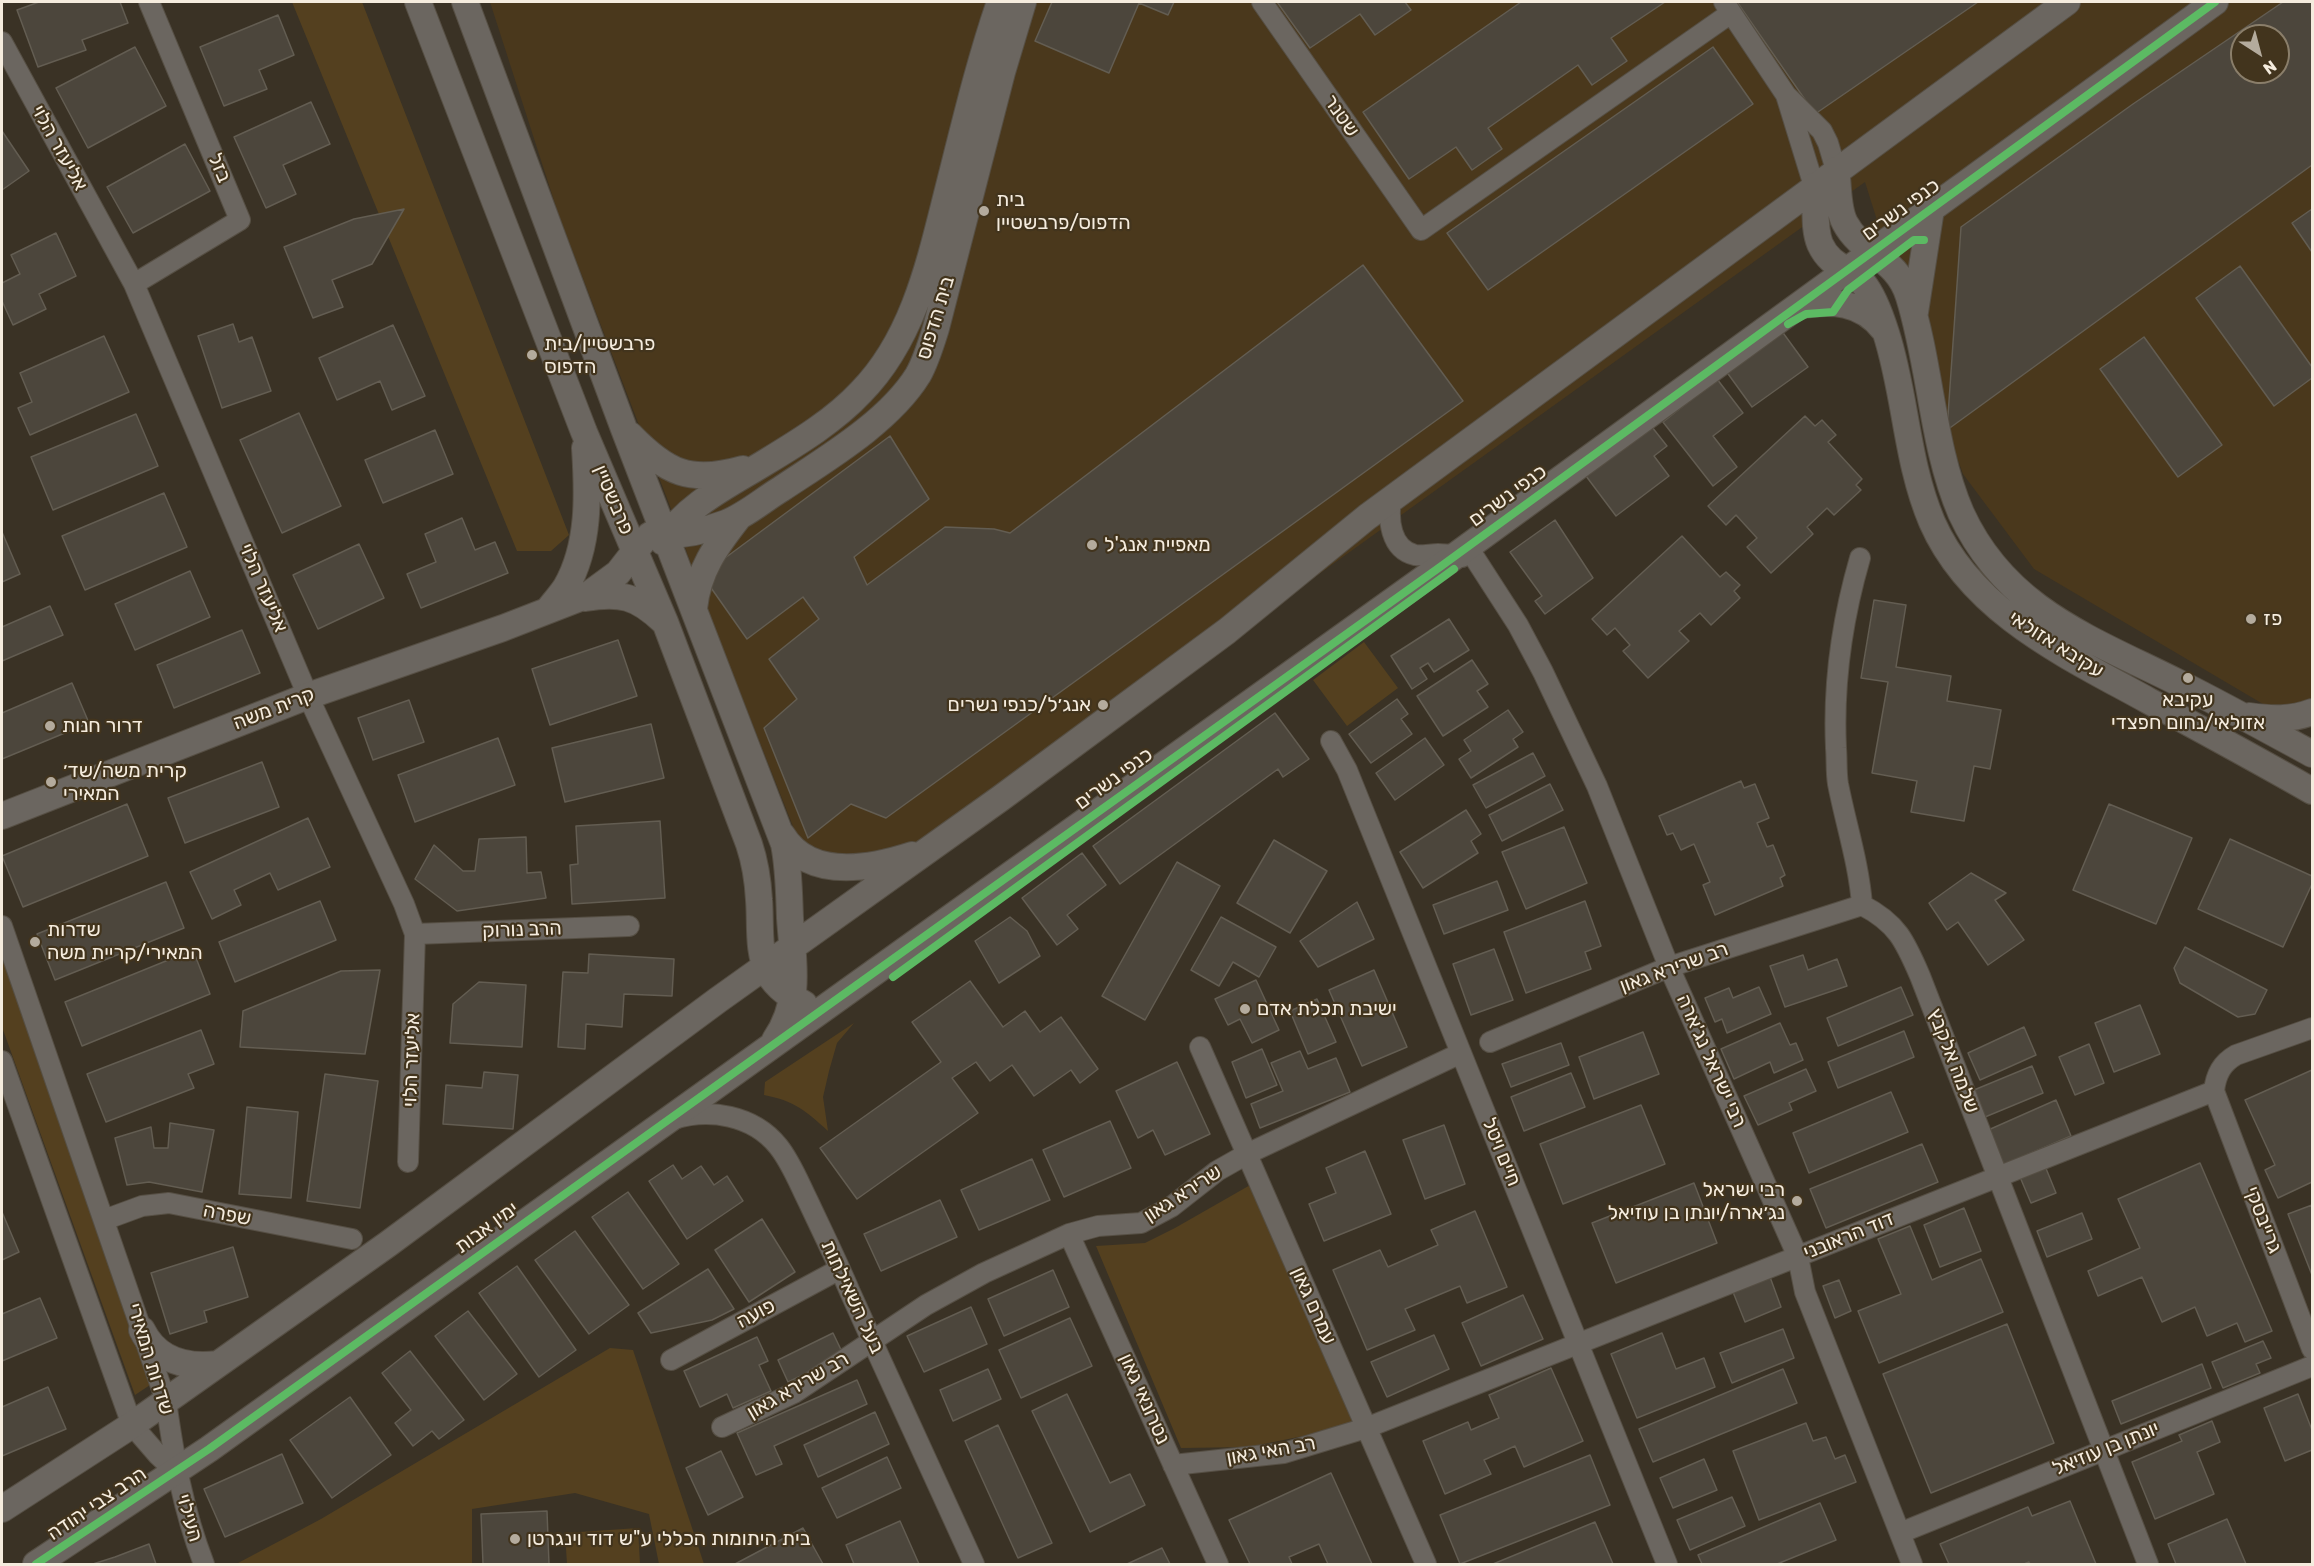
<!DOCTYPE html>
<meta charset="utf-8">
<style>
body{margin:0}
#map{position:relative;width:2314px;height:1566px;overflow:hidden;background:#3a3225;font-family:Rubik,sans-serif}
canvas{display:block}
.frame{position:absolute;inset:0;border:3px solid #f5ecde;pointer-events:none}
.north{position:absolute;left:2230px;top:24px;width:60px;height:60px;box-sizing:border-box;background:#42341d;border:2px solid #8a7e6a;border-radius:50%;rotate:144deg;font-size:16px;font-weight:700;line-height:24px;text-align:center;color:#f5ecde}
.north::after{content:'';display:block;margin:auto;width:21px;height:27px;background:#b4ab9d;clip-path:polygon(50% 0,100% 100%,50% 72%,0 100%)}
</style>
<div id="map">
<canvas width="2314" height="1566"></canvas>
<div class="frame"></div>
<div class="north">N</div>
</div>
<script>
const ctx = document.querySelector('canvas').getContext('2d');
ctx.lineJoin = 'round';
function fillPath(path, color) { ctx.fillStyle = color; ctx.fill(path, 'evenodd'); }
function trace(path, color, width, dash) { ctx.strokeStyle = color; ctx.lineWidth = width; ctx.lineCap = dash ? 'butt' : 'round'; ctx.setLineDash(dash || []); ctx.stroke(path); }
function write(font, color, halo, rows, align = 'center') {
  ctx.font = font + ' Rubik,"Noto Sans Hebrew",sans-serif'; ctx.lineWidth = 4.5; ctx.setLineDash([]); ctx.textBaseline = 'middle'; ctx.strokeStyle = halo; ctx.fillStyle = color; for (const [text, x, y, turn = 0] of rows) {
    ctx.save(); ctx.translate(x, y); ctx.rotate((+turn || 0) * Math.PI / 180); ctx.textAlign = isNaN(turn) ? turn : align; if (halo) ctx.strokeText(text, 0, 0); ctx.fillText(text, 0, 0); ctx.restore();
  }
}
fillPath(new Path2D(`
 M490,2H2312V704L2302,727L2034,569L1963,474L1915,341L1865,182L950,839L893,864L802,849L701,594L681,535L558,213ZM2242,36H2278V72H2242Z`), '#4a381c');
fillPath(new Path2D(`
 M292,2H362L569,535L551,551H517Z
 M1364,642L1398,688L1347,726L1313,680Z
 M2,942L153,1383L135,1395L2,1027Z
 M854,1023L837,1043L829,1071L823,1097L828,1131C806,1111 795,1101 764,1095L765,1082Z
 M1252,1184L1355,1421L1318,1433L1249,1447L1181,1448L1096,1246L1145,1243L1175,1228Z
 M610,1348L633,1350L704,1564H659L649,1514L575,1493L472,1509V1564H239L238,1563L321,1519Z
 M638,1528L640,1564H567L565,1533Z`), '#54401f');
const building = new Path2D(`
 M39,2H120L128,23L82,40L86,50L38,67L17,10Z
 M1052,2H1174L1168,15L1139,3L1109,73L1035,41Z
 M1277,2H1405L1411,10L1375,35L1360,14L1310,48Z
 M1521,2H1665L1611,38L1627,61L1592,85L1578,65L1488,128L1502,149L1472,170L1456,147L1409,179L1363,112Z
 M1737,2H1978L1815,114Z
 M2283,2H2312V165L1947,430L1961,227L2133,104ZM2242,36H2278V72H2242Z
 M278,15L294,55L259,70L267,89L224,106L200,47Z
 M135,47L166,106L88,148L56,88Z
 M1713,47L1753,104L1488,290L1447,233Z
 M311,102L330,144L283,165L296,194L266,208L234,137Z
 M2,131L29,171L2,190Z
 M185,144L210,191L133,233L107,187Z
 M404,209L372,264L332,280L343,307L313,318L284,247L354,219Z
 M2312,209V252L2292,223Z
 M56,233L76,276L39,294L46,309L13,325L2,301V283L20,274L11,255Z
 M1363,265L1463,401L886,818L851,804L808,838L764,728L797,699L769,659L819,619L803,597L747,639L702,575L890,436L929,499L854,557L867,585L945,527L994,529L1010,533Z
 M2240,266L2312,367V378L2274,406L2196,298Z
 M233,324L239,342L252,337L271,391L222,408L198,336Z
 M393,325L425,396L392,410L380,381L337,400L319,358Z
 M1781,330L1808,367L1752,407L1726,371Z
 M104,336L129,392L30,435L18,408L32,402L20,373Z
 M2144,337L2222,445L2178,477L2100,369Z
 M1717,379L1743,413L1713,436L1737,467L1713,486L1663,422Z
 M299,413L341,506L282,533L240,440Z
 M136,414L158,466L53,510L31,457Z
 M1805,416L1815,426L1822,420L1836,435L1828,442L1862,479L1856,485L1861,490L1834,515L1827,508L1807,527L1813,534L1771,573L1747,547L1757,538L1736,515L1726,525L1708,506Z
 M1652,427L1667,446L1654,456L1669,476L1616,516L1586,476Z
 M435,430L453,474L383,503L365,460Z
 M164,493L187,547L85,590L62,536Z
 M462,518L475,550L495,542L508,573L421,608L407,574L436,562L425,534Z
 M1555,520L1593,578L1545,614L1535,601L1542,596L1510,552Z
 M2,532L20,574L2,582Z
 M1682,536L1720,577L1726,572L1740,585L1734,591L1740,598L1711,625L1700,613L1679,631L1689,641L1648,678L1623,651L1630,645L1615,628L1607,635L1592,619Z
 M359,544L384,598L318,629L293,575Z
 M190,571L210,617L135,650L115,604Z
 M1874,600L1906,605L1896,667L1951,676L1947,701L2001,710L1990,769L1974,766L1964,821L1911,812L1917,781L1872,773L1888,682L1861,678Z
 M50,606L63,635L2,661V627Z
 M1449,619L1469,650L1434,672L1428,663L1420,668L1427,679L1412,689L1391,656Z
 M242,630L260,673L174,708L157,665Z
 M618,640L637,696L550,725L532,669Z
 M1472,660L1488,684L1477,691L1488,707L1443,736L1417,696Z
 M72,683L89,723L2,759V713Z
 M1397,699L1408,714L1401,719L1412,734L1371,763L1349,734Z
 M409,700L424,742L373,760L358,718Z
 M1508,710L1523,732L1513,739L1518,747L1471,778L1459,759L1471,751L1464,740Z
 M1275,713L1309,759L1283,777L1278,769L1120,884L1093,846Z
 M651,724L664,778L565,802L552,748Z
 M498,738L515,785L415,822L398,775Z
 M1425,738L1444,765L1395,800L1376,773Z
 M1533,753L1545,776L1486,808L1473,785Z
 M262,762L279,807L185,843L168,798Z
 M1741,781L1744,788L1755,784L1769,818L1757,823L1767,847L1773,845L1785,875L1780,878L1783,886L1715,915L1703,885L1710,882L1694,844L1681,850L1673,833L1667,835L1659,816Z
 M1550,784L1563,810L1502,841L1489,815Z
 M127,804L148,856L23,907L2,856Z
 M2109,804L2192,838L2156,924L2073,890Z
 M1466,810L1481,834L1471,841L1478,853L1423,888L1400,852Z
 M308,818L330,867L278,890L270,873L234,890L241,905L212,919L190,872Z
 M660,821L665,898L572,904L570,865L578,864L576,826Z
 M1564,827L1587,883L1526,909L1502,852Z
 M526,837L527,873L541,872L546,898L457,911L415,879L434,845L463,871H475L479,839Z
 M2230,839L2312,876V884L2283,947L2198,909Z
 M1274,840L1327,871L1290,933L1237,903Z
 M1082,853L1106,885L1067,915L1078,929L1057,945L1022,898Z
 M1177,862L1220,886L1145,1020L1102,996Z
 M1971,873L2006,893L1995,900L2024,940L1988,965L1958,922L1947,930L1929,903Z
 M1497,881L1508,910L1444,934L1433,905Z
 M166,882L184,928L55,980L37,934Z
 M320,901L336,940L235,982L219,942Z
 M1585,901L1601,946L1585,952L1591,969L1526,993L1504,932Z
 M1357,902L1374,939L1318,967L1300,941Z
 M1010,917L1027,931L1040,956L999,983L975,941Z
 M1221,917L1276,947L1259,977L1233,962L1219,986L1191,970Z
 M2185,947L2267,990L2255,1014L2238,1017L2180,983L2174,968Z
 M1494,949L1513,1000L1471,1015L1453,964Z
 M193,950L210,994L82,1046L65,1002Z
 M589,954L674,959L672,996L624,994L622,1027L586,1024L585,1049L558,1047L563,972L588,973Z
 M1803,955L1808,970L1837,959L1847,986L1785,1007L1770,966Z
 M380,970L365,1054L240,1047L243,1011L341,971Z
 M1374,970L1407,1047L1362,1066L1329,990Z
 M1256,980L1279,1030L1252,1043L1240,1019L1228,1025L1215,999Z
 M970,981L1003,1027L1025,1011L1040,1032L1061,1017L1098,1069L1080,1083L1071,1070L1034,1096L1012,1065L990,1081L976,1062L952,1078L978,1113L857,1199L820,1148L941,1062L912,1022Z
 M479,982L526,985L522,1047L450,1043L453,1004Z
 M1759,987L1771,1014L1727,1033L1722,1019L1715,1022L1705,998L1729,988L1733,998Z
 M1901,987L1913,1015L1838,1046L1827,1018Z
 M1317,999L1336,1042L1308,1054L1290,1011Z
 M2140,1005L2160,1054L2114,1072L2095,1023Z
 M1780,1023L1790,1045L1796,1043L1803,1060L1774,1073L1770,1062L1734,1079L1721,1049Z
 M2024,1027L2036,1055L1980,1080L1968,1053Z
 M201,1030L214,1064L188,1074L194,1088L106,1122L87,1074Z
 M1904,1031L1914,1057L1838,1088L1828,1062Z
 M1643,1032L1659,1074L1594,1099L1579,1057Z
 M1561,1043L1569,1065L1511,1087L1502,1064Z
 M2089,1044L2104,1083L2075,1095L2059,1057Z
 M1262,1049L1277,1085L1246,1098L1232,1062Z
 M1300,1051L1308,1069L1336,1058L1350,1092L1260,1128L1251,1104L1283,1091L1271,1063Z
 M1177,1062L1210,1134L1165,1155L1153,1130L1138,1138L1116,1091Z
 M2032,1066L2043,1093L1985,1117L1974,1090Z
 M1806,1069L1816,1091L1789,1103L1792,1110L1758,1125L1744,1096Z
 M2312,1070V1182L2278,1198L2265,1170L2275,1165L2245,1100Z
 M484,1072L518,1075L513,1129L443,1124L446,1085L482,1088Z
 M1571,1073L1585,1107L1524,1131L1511,1097Z
 M325,1074L378,1081L360,1208L307,1201Z
 M1891,1092L1908,1132L1809,1173L1793,1133Z
 M2056,1100L2071,1136L2001,1166L1986,1131Z
 M1641,1105L1665,1164L1563,1204L1540,1144Z
 M247,1107L298,1112L291,1198L239,1194Z
 M1110,1121L1131,1168L1064,1197L1043,1150Z
 M170,1123L214,1130L202,1192L149,1182L127,1185L115,1138L151,1127L154,1148H168Z
 M1444,1125L1465,1184L1425,1199L1403,1140Z
 M1922,1144L1938,1182L1826,1228L1810,1189Z
 M1365,1151L1391,1214L1324,1241L1309,1204L1336,1193L1326,1168Z
 M1032,1159L1050,1200L979,1230L961,1190Z
 M2200,1163L2272,1331L2245,1342L2237,1323L2207,1336L2195,1307L2162,1322L2142,1277L2098,1296L2088,1271L2140,1248L2118,1199Z
 M673,1165L682,1179L701,1166L714,1185L727,1176L743,1201L687,1239L649,1181Z
 M2045,1166L2056,1193L2031,1203L2020,1177Z
 M1694,1183L1717,1243L1616,1283L1592,1223Z
 M628,1192L679,1264L643,1289L592,1217Z
 M940,1200L957,1237L881,1271L864,1234Z
 M2312,1205V1275L2288,1214Z
 M1964,1208L1981,1251L1940,1267L1924,1225Z
 M1475,1211L1507,1287L1467,1303L1460,1286L1405,1309L1415,1330L1367,1350L1333,1270L1380,1250L1388,1267L1438,1245L1431,1230Z
 M2,1212L19,1252L2,1260Z
 M2082,1213L2092,1239L2047,1257L2037,1231Z
 M762,1219L795,1272L749,1302L715,1250Z
 M1910,1226L1932,1280L1981,1259L2003,1312L1879,1363L1858,1311L1901,1294L1878,1239Z
 M575,1231L629,1305L589,1334L535,1260Z
 M233,1247L248,1297L204,1311L207,1322L170,1334L151,1273Z
 M517,1266L576,1350L539,1377L479,1293Z
 M708,1269L734,1309L712,1320L651,1333L638,1313Z
 M1053,1270L1069,1307L1004,1336L988,1299Z
 M1770,1277L1781,1307L1745,1322L1733,1292Z
 M1839,1280L1851,1311L1835,1318L1823,1286Z
 M1523,1295L1543,1339L1481,1366L1462,1323Z
 M40,1298L57,1338L2,1361V1314Z
 M971,1307L987,1344L924,1372L907,1336Z
 M468,1311L517,1374L484,1400L435,1336Z
 M1070,1318L1092,1366L1021,1398L999,1350Z
 M2007,1324L2054,1443L1931,1493L1883,1374Z
 M1783,1329L1794,1358L1732,1383L1720,1353Z
 M833,1333L844,1356L788,1382L778,1360Z
 M1662,1333L1676,1369L1704,1358L1715,1387L1637,1418L1611,1354Z
 M1434,1335L1449,1369L1387,1397L1371,1362Z
 M757,1337L768,1361L759,1365L771,1391L733,1408L727,1394L700,1407L684,1371Z
 M2263,1341L2271,1358L2256,1364L2260,1373L2223,1388L2212,1362Z
 M410,1351L464,1420L439,1439L432,1431L413,1446L395,1423L411,1410L382,1373Z
 M2202,1364L2211,1388L2121,1424L2112,1401Z
 M1551,1368L1583,1441L1524,1467L1515,1446L1484,1460L1491,1474L1445,1494L1423,1441L1468,1422L1471,1430L1499,1418L1489,1395Z
 M988,1369L1001,1399L953,1421L940,1390Z
 M1783,1369L1797,1403L1653,1462L1639,1429Z
 M857,1380L867,1404L774,1446L782,1464L756,1475L737,1433Z
 M48,1387L66,1429L2,1456V1407Z
 M1067,1394L1110,1483L1130,1474L1145,1505L1090,1532L1032,1411Z
 M2298,1394L2312,1430V1450L2285,1461L2264,1408Z
 M350,1397L391,1455L332,1498L290,1440Z
 M875,1412L889,1444L818,1477L804,1445Z
 M2212,1421L2220,1442L2197,1452L2214,1494L2155,1519L2132,1462L2182,1441L2179,1435Z
 M1806,1423L1813,1441L1826,1437L1835,1459L1845,1455L1856,1482L1759,1520L1733,1451Z
 M998,1425L1052,1543L1018,1558L965,1441Z
 M721,1451L743,1497L708,1515L686,1468Z
 M282,1454L303,1503L225,1537L204,1489Z
 M1590,1455L1610,1505L1460,1564L1440,1515Z
 M887,1457L901,1488L837,1518L822,1488Z
 M1704,1459L1717,1490L1673,1508L1660,1478Z
 M1331,1473L1372,1564H1328L1319,1544L1289,1557L1292,1564H1250L1229,1520Z
 M1732,1497L1745,1526L1690,1550L1677,1520Z
 M2070,1501L2096,1564H2030L2029,1562L2024,1564H1949L1940,1544L2028,1507L2032,1516Z
 M1820,1503L1836,1540L1777,1564H1702L1698,1555Z
 M547,1511L549,1564H483L481,1514Z
 M2227,1519L2246,1564H2176L2168,1544Z
 M900,1521L919,1564H854L846,1545Z
 M1595,1522L1613,1564H1493Z
 M803,1528L823,1564H735Z
 M149,1544L156,1564H93L115,1557Z
 M1162,1548L1170,1564H1127Z`);
fillPath(building, '#4c463c');
trace(building, '#635d52', 1.5);
const minor = new Path2D(`
 M1262,2L1421,230L1731,13
 M1724,2L1786,95L1822,131L1828,143L1836,170
 M2,42L134,284L308,696L404,904L415,934L408,1162
 M1786,95L1814,186
 M134,284L240,220L149,2
 M1391,499C1388,519 1390,549 1415,555C1422,556 1431,554 1438,554C1447,554 1454,555 1462,557
 M1467,546L1518,625L1543,672L1597,786L1669,967L1798,1257L1805,1292L1912,1564
 M1860,558C1842,620 1833,683 1836,748C1837,760 1836,772 1838,784C1846,825 1859,864 1862,905
 M1331,741L1347,770L1667,1564
 M1862,905C1897,923 1905,941 1920,976L2148,1564
 M2,926L166,1401C174,1458 183,1510 204,1564
 M415,934L629,926
 M2312,1028L2236,1055C2222,1063 2216,1074 2214,1091L2312,1349
 M1490,1042L1669,967L1862,905
 M1200,1047L1426,1564
 M2,1061L132,1425L158,1455L176,1472
 M674,1119C709,1108 753,1115 778,1146C791,1162 799,1183 808,1201C822,1231 837,1261 850,1292C891,1383 933,1474 974,1564
 M104,1220L142,1206L169,1203L352,1239
 M1069,1234L1218,1564
 M671,1360L840,1269
 M722,1427L794,1393L926,1305L984,1273L1069,1234L1098,1226L1141,1223L1171,1207L1217,1171L1247,1154L1461,1053
 M1173,1465L1284,1453L1366,1428L2214,1091
 M1900,1533L2312,1366`);
const tertiary = new Path2D(`
 M418,2L584,432L665,622L749,844C755,862 758,881 759,900C761,923 757,952 769,974C777,988 790,996 804,1004
 M465,2L624,429L784,844C789,869 789,893 790,918C793,962 802,1001 775,1040
 M1836,170C1839,187 1837,208 1845,223C1862,255 1897,257 1909,297C1931,367 1932,446 1961,513C2005,609 2089,638 2177,682C2223,705 2268,730 2312,754
 M1814,186C1817,205 1813,227 1820,244C1831,268 1849,267 1863,283C1874,296 1881,317 1886,333C1906,395 1906,461 1932,522C1972,613 2068,656 2149,701C2204,731 2258,760 2312,791
 M1798,306C1831,300 1862,301 1884,330
 M1915,312L1931,209
 M630,435C667,473 690,484 743,469
 M650,535C676,537 702,532 726,523C746,515 763,500 781,489C826,459 889,422 918,375C926,361 931,344 936,328L1002,72L1023,2
 M663,542C687,504 729,485 766,462C799,442 835,420 861,392C914,338 930,261 948,190C964,127 979,63 1000,2
 M585,598C620,592 637,596 663,621
 M694,608C698,571 716,546 738,518
 M549,609C554,602 561,595 566,587C590,545 588,494 585,448
 M2249,716C2271,719 2291,720 2312,712
 M2,816L308,696L503,628L588,595L618,573L643,541
 M782,835C809,880 869,869 912,855
 M142,1330C157,1361 186,1368 218,1364
 M2,1509L132,1425L388,1244L718,1000L1001,798L1227,631L1367,517L2067,2
 M36,1564L209,1449L1440,567L2215,2`);
trace(minor, '#564f44', 22);
trace(tertiary, '#564f44', 28);
trace(minor, '#6b6660', 20);
trace(tertiary, '#6b6660', 26);
trace(new Path2D(`
 M1788,324L1806,314L1833,312L1848,290L1914,240H1924
 M893,977L1454,569
 M36,1564L209,1449L1440,567L2215,2`), '#5cba63', 8);
for (const [x, y, r, color] of [
 [984,211,6,"#b4ab9d"],
 [532,355,6,"#b4ab9d"],
 [1092,545,6,"#b4ab9d"],
 [2251,619,6,"#b4ab9d"],
 [2188,678,6,"#b4ab9d"],
 [1103,705,6,"#b4ab9d"],
 [50,726,6,"#b4ab9d"],
 [51,782,6,"#b4ab9d"],
 [35,942,6,"#b4ab9d"],
 [1245,1009,6,"#b4ab9d"],
 [1797,1201,6,"#b4ab9d"],
 [515,1539,6,"#b4ab9d"]
]) { const dot = new Path2D(); dot.arc(x, y, r, 0, 2 * Math.PI); ctx.fillStyle = color; ctx.fill(dot); trace(dot, '#42341d', 2); }
write('20px', '#f5ecde', '#42341d', [
 ["שטנר",1341,116,55],
 ["אליעזר הלוי",59,148,61],
 ["בזל",219,168,67],
 ["כנפי נשרים",1901,210,-36],
 ["בית הדפוס",936,318,-73],
 ["כנפי נשרים",1508,496,-36],
 ["פרבשטיין",613,500,67],
 ["אליעזר הלוי",263,588,67],
 ["עקיבא אזולאי",2056,645,32],
 ["קרית משה",274,709,-21],
 ["כנפי נשרים",1114,779,-36],
 ["הרב נורוק",522,930,-2],
 ["רב שרירא גאון",1674,968,-20],
 ["אליעזר הלוי",412,1060,-88],
 ["רבי ישראל נג'ארה",1711,1061,66],
 ["שלמה אלקבץ",1953,1061,69],
 ["חיים ויטל",1501,1152,68],
 ["שרירא גאון",1183,1194,-33],
 ["שפרה",227,1215,11],
 ["גרייבסקי",2263,1220,69],
 ["ימין אבות",487,1228,-36],
 ["דוד הראובני",1849,1236,-22],
 ["בעל השאילתות",852,1297,65],
 ["עמרם גאון",1313,1306,66],
 ["פועה",756,1314,-28],
 ["שדרות המאירי",150,1359,73],
 ["רב שרירא גאון",798,1386,-30],
 ["נטרונאי גאון",1144,1399,66],
 ["יונתן בן עוזיאל",2106,1449,-22],
 ["רב האי גאון",1271,1451,-10],
 ["הרב צבי יהודה",97,1504,-34],
 ["העילוי",189,1518,74]
]);
write('20px', '#f5ecde', '#42341d', [
 ["בית",996,200],
 ["הדפוס/פרבשטיין",996,223],
 ["פרבשטיין/בית",544,344],
 ["הדפוס",544,367],
 ["מאפיית אנג'ל",1104,545],
 ["פז",2263,619],
 ["עקיבא",2188,700,"center"],
 ["אזולאי/נחום חפצדי",2188,723,"center"],
 ["אנג׳ל/כנפי נשרים",1091,705,"right"],
 ["דרור חנות",62,726],
 ["קרית משה/שד׳",63,771],
 ["המאירי",63,794],
 ["שדרות",47,930],
 ["המאירי/קריית משה",47,953],
 ["ישיבת תכלת אדם",1257,1009],
 ["רבי ישראל",1785,1190,"right"],
 ["נג׳ארה/יונתן בן עוזיאל",1785,1213,"right"],
 ["בית היתומות הכללי ע\"ש דוד וינגרטן",527,1539]
], 'left');
</script>
